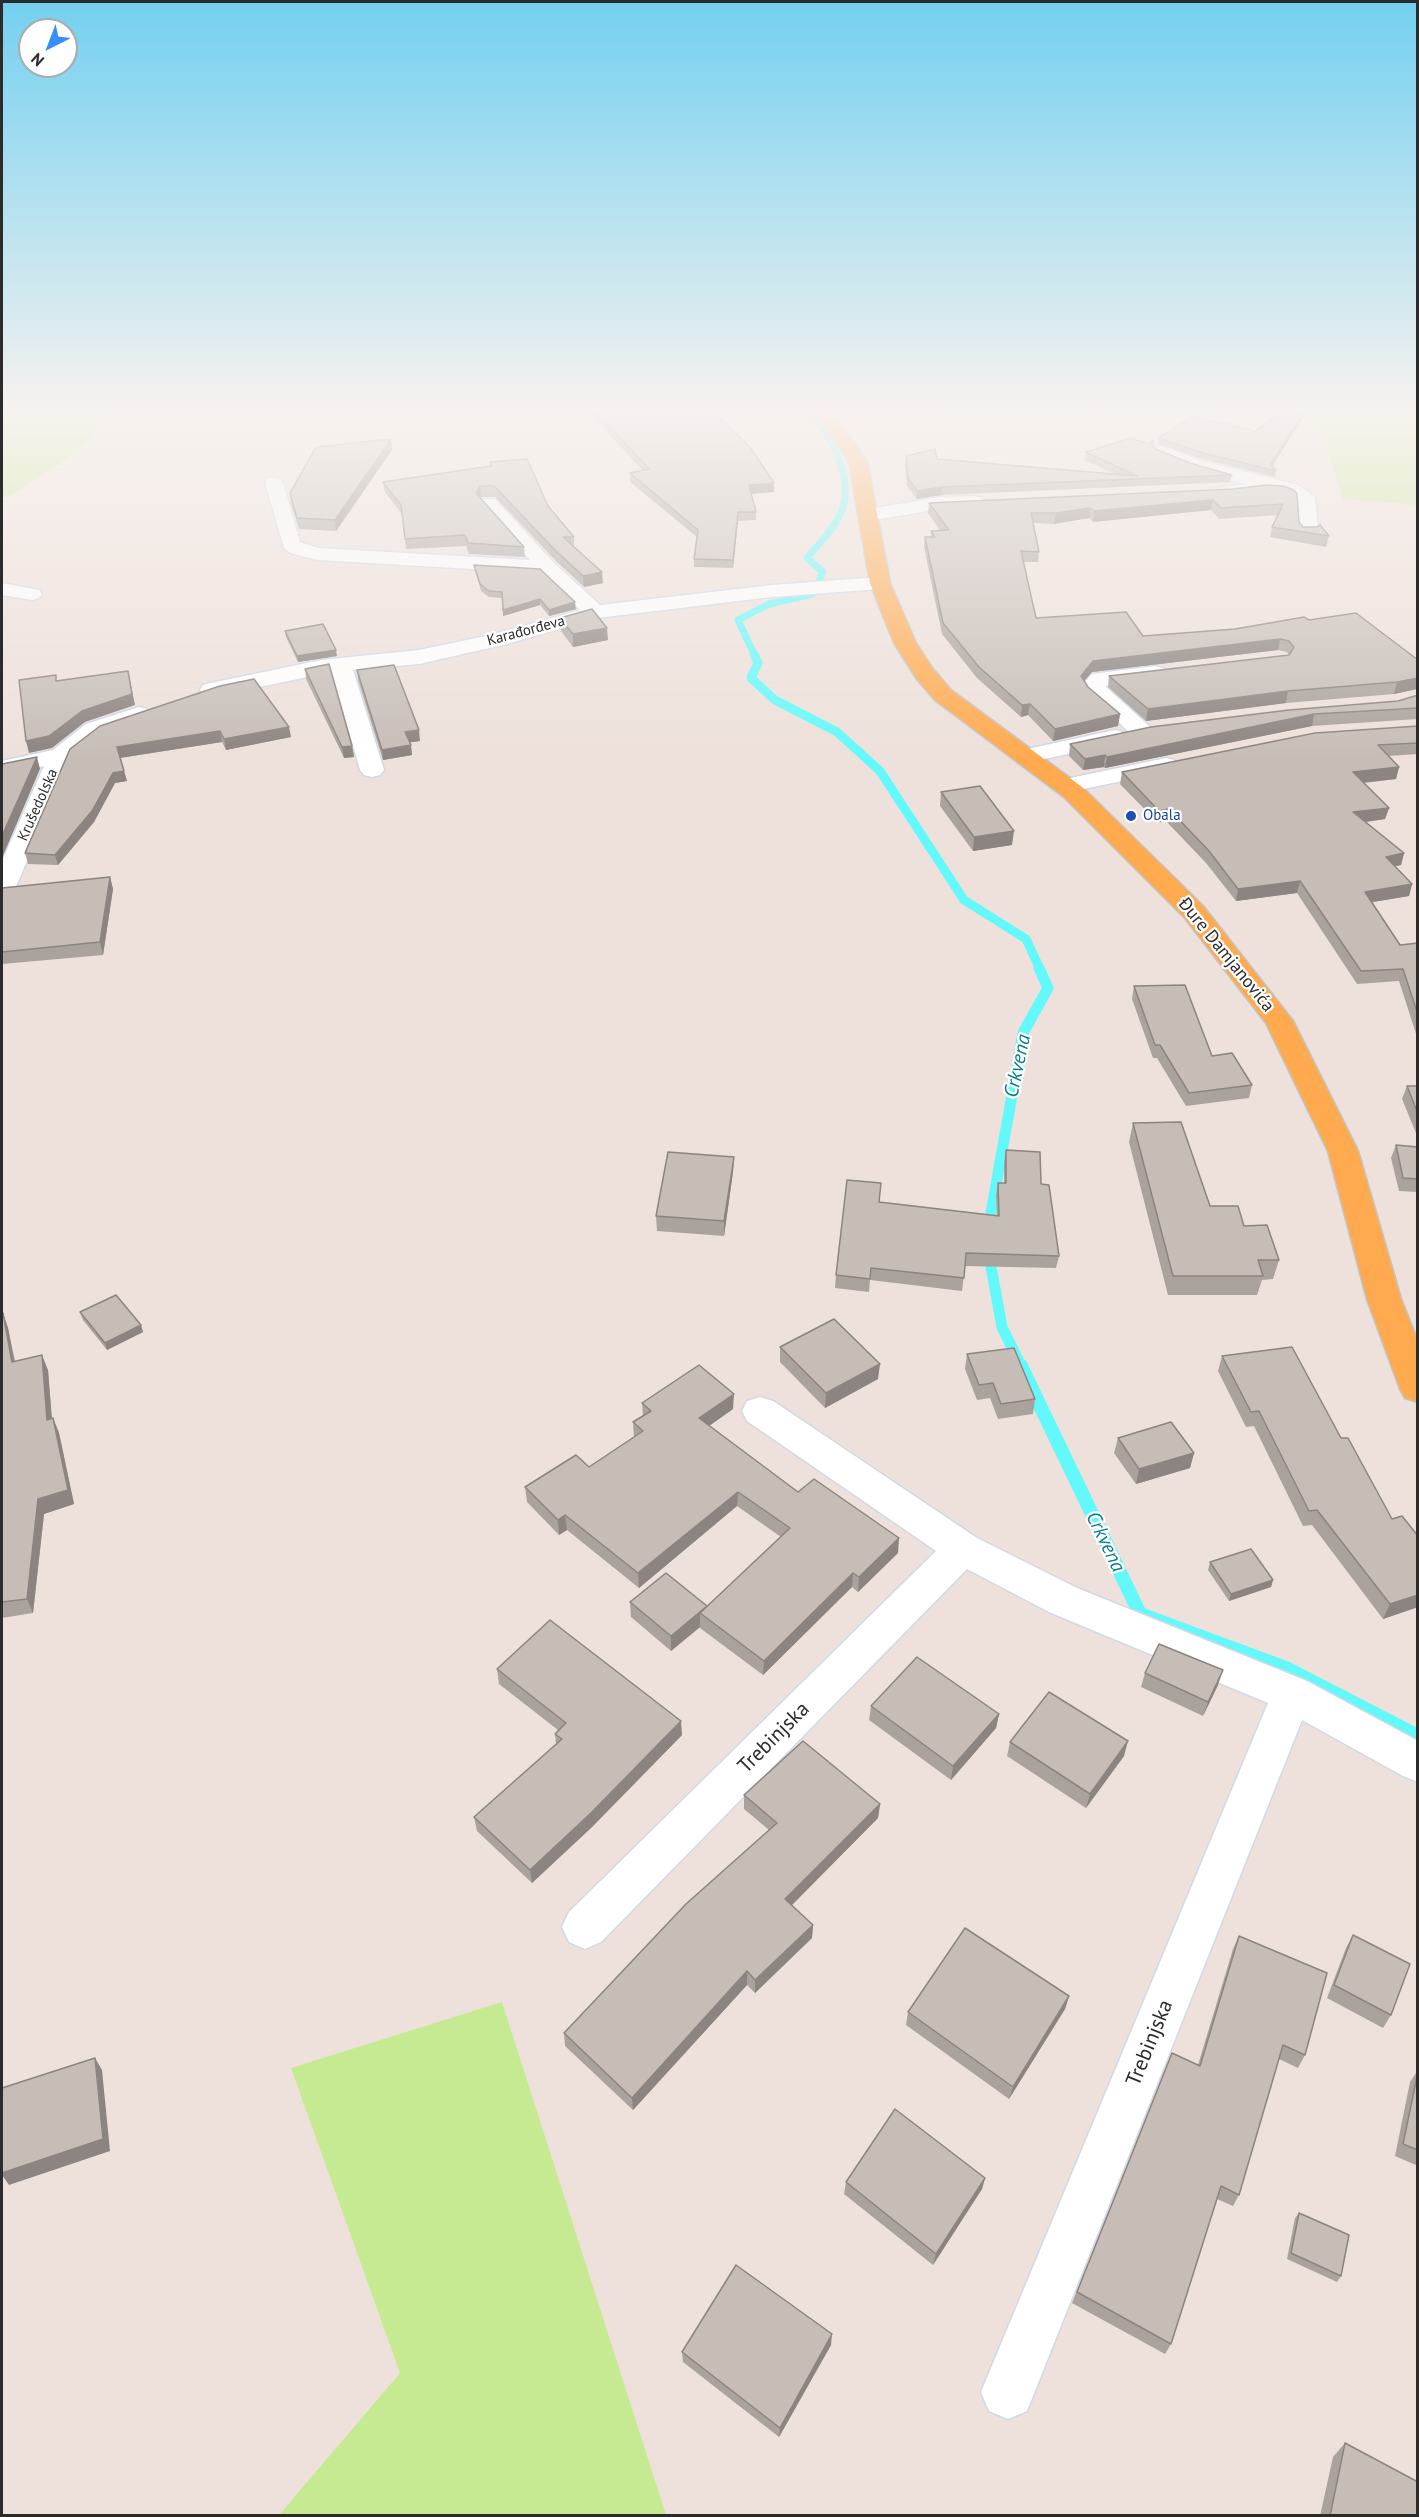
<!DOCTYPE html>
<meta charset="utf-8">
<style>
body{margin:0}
#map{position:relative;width:1419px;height:2517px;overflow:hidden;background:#eee1db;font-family:"PT Sans",sans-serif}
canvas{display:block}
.frame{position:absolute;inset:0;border:3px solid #2b2b2b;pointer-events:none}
.north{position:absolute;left:18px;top:18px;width:60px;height:60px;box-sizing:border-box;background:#fff;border:2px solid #aaa;border-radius:50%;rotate:222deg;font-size:16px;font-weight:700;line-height:24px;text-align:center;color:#2b2b2b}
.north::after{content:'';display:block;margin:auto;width:21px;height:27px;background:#378fff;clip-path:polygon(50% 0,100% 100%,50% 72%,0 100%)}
</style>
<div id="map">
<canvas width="1419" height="2517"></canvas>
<div class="frame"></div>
<div class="north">N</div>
</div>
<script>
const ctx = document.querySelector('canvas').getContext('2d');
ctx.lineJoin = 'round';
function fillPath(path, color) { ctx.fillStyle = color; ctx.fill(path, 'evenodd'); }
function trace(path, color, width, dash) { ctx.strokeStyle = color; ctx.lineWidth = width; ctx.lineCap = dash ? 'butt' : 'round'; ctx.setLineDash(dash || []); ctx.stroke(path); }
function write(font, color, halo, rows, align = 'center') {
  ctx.font = font + ' "PT Sans",sans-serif'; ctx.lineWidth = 4.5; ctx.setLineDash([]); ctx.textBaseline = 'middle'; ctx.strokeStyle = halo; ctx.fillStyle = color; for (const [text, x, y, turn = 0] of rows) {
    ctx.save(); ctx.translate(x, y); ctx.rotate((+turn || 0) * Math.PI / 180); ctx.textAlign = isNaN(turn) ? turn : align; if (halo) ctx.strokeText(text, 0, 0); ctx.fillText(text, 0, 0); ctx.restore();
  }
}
fillPath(new Path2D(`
 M2,408H99C99,414 99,421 98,427C92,447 27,485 8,497H2Z
 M924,408H1417V505L1343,499L1320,428L1288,410L1232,409L1205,416L1158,417L1104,413L981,423L946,416Z
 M502,2002L666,2515H279L400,2373L291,2068Z`), '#c6ea92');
trace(new Path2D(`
 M755,656L738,620L769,604L813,594L823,572L807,558C819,544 833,530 841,513C856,478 829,432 805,408`), '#63f9fb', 7);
trace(new Path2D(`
 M754,654L758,663L751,678L775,700L837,732L880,771L964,900L1026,939L1040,969`), '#63f9fb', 9);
trace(new Path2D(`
 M988,1230L1023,1033L1048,988L1039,968
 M988,1250L1002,1327L1022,1368`), '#63f9fb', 11);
trace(new Path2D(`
 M1021,1366L1140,1614L1286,1668L1418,1736`), '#63f9fb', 14);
const minor = new Path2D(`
 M1162,446L1201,461L1298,485L1315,497L1318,531L1315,535H1301L1298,531L1297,500C1276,488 1252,495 1229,497L1222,495L1220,491L1222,487L1245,484L1189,469L1156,455L1153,451L1156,447Z
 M274,477L281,479L283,483L300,542L318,548L530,560L479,503L481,499H495L554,563L600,605L772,585L880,577L887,579L890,583L887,587L880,589L772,597L597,618L507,644L419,664L353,670L384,770L380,775L372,777L364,775L360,770L332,672L211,697L203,695L200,690L203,685L211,683L321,660L419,650L495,634L580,610L541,573L318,560L290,553L284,548L265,483L267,479Z
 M974,496L981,498L983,502L981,506L941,509L868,521L861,519L858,515L861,511L868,509L941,497Z
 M2,583L39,590L42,594L39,598L32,600L2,595Z
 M1155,666L1163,668L1166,673L1163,678L1105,686L1149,726L1153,731L1149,736L1141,738L1133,736L1081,686L1092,674Z
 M139,707L147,709L150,714L147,719L102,734L71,758L15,889L11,895L2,897V861L44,766L2,775V761L53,750L86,724Z
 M1115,730L1123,732L1127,737L1123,742L1026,763L1018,761L1014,756L1018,751Z
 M1166,758L1174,760L1178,765L1174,770L1065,793L1056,791L1053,786L1056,781Z
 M760,1397L773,1401L977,1538L1077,1588L1307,1681L1418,1741V1782L1403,1776L1302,1720L1027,2411L1008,2419L989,2411L981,2392L1268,1703L1049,1612L967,1569L601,1942L585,1949L569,1942L562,1927L569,1912L936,1551L747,1421L742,1411L747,1401Z`);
const major = new Path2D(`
 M812,408H828L867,461L890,583L916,643L933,669L951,690L1082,787L1203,906L1293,1021L1358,1151L1401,1299L1418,1342V1402L1405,1398L1400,1389L1367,1299L1328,1151L1266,1023L1185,918L1064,797L935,700L916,678L894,643L870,583L849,461Z`);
trace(minor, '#d0d9e5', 3);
trace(major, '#c4c4c4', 3);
fillPath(minor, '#fff');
fillPath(major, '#ffaa4f');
fillPath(new Path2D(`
 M585,408H712V410L774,492L751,494L756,512V520L738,521L733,568L694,567V559L697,537L630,482V473L643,471Z
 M1290,408H1309L1272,466L1276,471L1275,477L1202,459L1159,444V438L1255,431Z
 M391,439L392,450L336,531L299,529L291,504L290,493Z
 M1148,444L1152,445L1156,449L1190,463L1232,475L1230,482L941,495L917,499L907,486L905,464L906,456L1115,474L1084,460L1086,452Z
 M490,462L548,506L574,537V547L603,583L584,587L556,561L495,497H481L480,498L524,547L525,557L469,554L466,546L406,549L403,516L385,492L383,482L490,466Z
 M1267,485L1303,527L1329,536L1326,547L1270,537L1272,527L1278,515L1219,519L1211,510L1093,522L1089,518L1054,524L1033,523L1039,552L1038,562H1023L1036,618L1143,636L1235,629L1309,620L1418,660V691L1417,689L1394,694L1286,703L1146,721L1108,687L1109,676L1289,655L1287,652L1278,650L1092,672L1084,681L1088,687L1120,714L1118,726L1053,741L1028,715L1021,717L977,678L942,634L924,547L925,537H931V531L940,530L928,513L929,503L1233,489Z
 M474,565L576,609L549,616L540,605L503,616L502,598L489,597L481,591L475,571Z
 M560,618L608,640L573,647L561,631Z
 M285,631L337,656L298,662L286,637Z
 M305,669L352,746L354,757L344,758L306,679Z
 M357,670L420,741L410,742L412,755L383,760L358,680Z
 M1418,695V719L1312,726L1105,768L1104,767L1083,770L1069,756L1070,744L1398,701Z
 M100,726L291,737L226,750L222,742L120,758L127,781L115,783L94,822L58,865L28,864L25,853Z
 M1418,726V754L1388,756L1399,767L1396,779L1364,783L1389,808L1385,819L1366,822L1404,853L1401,865L1395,866L1412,884L1409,896L1372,902L1400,945L1418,943V1040L1399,981L1357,984L1297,893L1236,901L1206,863L1166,821L1157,822L1120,784L1122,772Z
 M941,792L1012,845L973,851L940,806Z
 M110,877L113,889L103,955L2,964V888Z
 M1134,986L1212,1056L1252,1085L1249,1098L1186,1106L1157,1058H1153L1132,999Z
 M1407,1086H1418V1138L1402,1099Z
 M1133,1123L1210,1206L1244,1226L1279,1260L1273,1279L1262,1280L1257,1295H1168L1129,1142Z
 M1396,1145L1418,1147V1192L1399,1191L1391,1158Z
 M1006,1150L1041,1184L1059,1256L1056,1268L965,1266L962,1291L870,1280L869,1292L835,1288L836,1275L879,1202L997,1216L996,1195L998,1183H1004V1163Z
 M734,1157L733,1172L724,1236L657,1231L656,1216Z
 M80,1312L141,1325L143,1332L107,1350L83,1320Z
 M2,1313H3L8,1328L15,1361L48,1370L52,1419L53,1418L59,1433L74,1504L44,1514L33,1613L2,1618Z
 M780,1347L878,1379L825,1408L780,1362Z
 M967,1354L1035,1399L1033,1414L998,1419L990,1398L977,1400L965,1369Z
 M1222,1356L1341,1438L1392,1519L1418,1607L1383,1619L1312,1525L1303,1526L1254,1426L1246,1427L1218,1371Z
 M642,1403L733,1409L709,1426L798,1492L898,1553L858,1592L852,1587L763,1675L700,1628V1627L671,1651L631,1617L630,1602L707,1607L781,1537L737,1506L639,1588L567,1530L559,1535L527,1502L525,1487L589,1467L634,1437L633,1422L643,1416Z
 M1118,1438L1194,1453L1190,1468L1136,1484L1114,1453Z
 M1210,1562L1273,1580L1271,1587L1229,1601L1208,1570Z
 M497,1669L682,1735L592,1827L532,1883L477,1831L474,1817L556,1744L555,1734L558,1730L499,1684Z
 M1145,1673L1218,1685L1203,1716L1141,1687Z
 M871,1706L999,1714L996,1728L951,1780L869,1720Z
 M1010,1742L1124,1756L1086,1808L1007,1756Z
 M744,1795L880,1804L878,1818L792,1905L813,1925L812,1938L755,1993L747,1985L633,2110L565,2046L564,2033L769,1830L744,1809Z
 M1353,1935L1391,2015L1383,2028L1327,1998L1346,1948Z
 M1239,1936L1305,2055L1298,2068L1279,2059L1239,2195L1233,2206L1217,2199L1171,2344L1165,2354L1072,2303L1172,2053L1198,2065L1233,1949Z
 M1069,1996L1065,2009L1009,2099L906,2025L908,2012Z
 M1418,2070V2166L1395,2156L1410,2082Z
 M985,2178L982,2189L933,2265L844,2194L846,2182Z
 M1299,2213L1341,2276L1337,2282L1287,2259L1295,2218Z
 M831,2345L779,2437L683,2362L682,2352Z
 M1345,2443L1416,2516H1320L1333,2457Z`), '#aaa39d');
fillPath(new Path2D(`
 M1307,408H1309L1270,470L1271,464Z
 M391,439L392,450L336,531L335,520Z
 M774,483V492L749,494V485Z
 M480,486L481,497L477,503L476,493Z
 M942,487L941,495L917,499V491Z
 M1213,500L1211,510L1093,522L1094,511Z
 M1090,508L1089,518L1054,524L1056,513Z
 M738,512V521L733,568V560Z
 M602,572L603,583L584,587L583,576Z
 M540,599V605L503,616V610Z
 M575,602L576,609L549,616V610Z
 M607,628L608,640L573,647V634Z
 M1280,639L1278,650L1092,672L1079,687L1081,676L1093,661Z
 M336,650L337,656L298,662L297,656Z
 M128,671L135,705L85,722L52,748L29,753L26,741L82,711Z
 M1418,678L1417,689L1394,694L1397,682Z
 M1288,691L1286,703L1146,721L1148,709Z
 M1030,704L1028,715L1021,717L1022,705Z
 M1120,714L1118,726L1053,741L1055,729Z
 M1314,714L1312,726L1105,768L1107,757Z
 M289,727L291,737L226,750L224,739Z
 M419,730L420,741L406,743L405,732Z
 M220,731L222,742L119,758L117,747Z
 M411,745L412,755L383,760L382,750Z
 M352,746L354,757L344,758L342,747Z
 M1105,755L1104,767L1083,770L1085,759Z
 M37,757L40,769L2,858V836Z
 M1399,767L1396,779L1350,784L1353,772Z
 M124,771L127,781L115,783L94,822L58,865L55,855L113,773Z
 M1389,808L1385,819L1350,824L1353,812Z
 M1169,809L1166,821L1157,822L1159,811Z
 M1014,831L1012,845L973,851L974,837Z
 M1404,853L1401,865L1382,869L1386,857Z
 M110,877L113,889L103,955L100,942Z
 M1300,881L1297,893L1236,901L1238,889Z
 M1412,884L1409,896L1361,904L1365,892Z
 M734,1157L733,1172L724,1236V1221Z
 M3,1313L8,1328L17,1377L12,1362Z
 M141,1325L143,1332L107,1350L105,1343Z
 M42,1355L48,1370L53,1435L47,1420Z
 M880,1364L878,1379L825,1408L826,1393Z
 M734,1394L733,1409L699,1433V1418Z
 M53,1418L59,1433L74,1504L44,1514L33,1613L27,1599L38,1499Z
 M1194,1453L1190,1468L1136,1484L1139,1469Z
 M738,1492L737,1506L639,1588L638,1573Z
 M565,1515L567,1530L559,1535L558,1520Z
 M899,1538L898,1553L858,1592L859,1577Z
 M853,1573L852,1587L763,1675L764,1661Z
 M1273,1580L1271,1587L1229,1601L1231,1594Z
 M1418,1595V1607L1383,1619L1390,1604Z
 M707,1606L700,1613V1627L671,1651V1636Z
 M1223,1670L1218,1685L1203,1716L1208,1702Z
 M999,1714L996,1728L951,1780L953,1766Z
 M681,1721L682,1735L592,1827L532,1883L530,1870Z
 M1128,1741L1124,1756L1086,1808L1090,1794Z
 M880,1804L878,1818L785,1912V1899Z
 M813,1925L812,1938L755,1993V1980Z
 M747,1971V1985L633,2110L632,2098Z
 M1069,1996L1065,2009L1009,2099L1013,2087Z
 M95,2058L102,2070L110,2151L9,2185L2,2175V2173Z
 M985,2178L982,2189L933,2265L936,2254Z
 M832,2334L831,2345L779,2437L780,2428Z`), '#8b8480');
const building = new Path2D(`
 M592,408H710L750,447L774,483L749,485L756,512H738L733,560L694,559L698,530L630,473L649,469Z
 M1290,408H1307L1271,464L1276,471L1203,453L1159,438L1193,416L1255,431Z
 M1131,438L1148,444L1153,441L1152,445L1156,449L1190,463L1232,475L942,487L917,491L908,478L906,456L935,449L937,459L1137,476L1086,452Z
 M391,439L335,520L297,518L290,493L316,447Z
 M527,459L548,506L574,537H563L602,572L583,576L555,550L494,486H480L476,493L524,547L468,543L465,535L405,539L401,505L383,482L491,466L490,462Z
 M1267,485L1283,486L1294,490L1297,494L1299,522L1303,527H1317L1320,525L1329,536L1272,527L1283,504L1221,508L1213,500L1094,511L1090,508L1056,513H1031L1039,552L1021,551L1036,618L1126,612L1143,636L1235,629L1304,617L1309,620L1356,613L1418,660V678L1397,682L1288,691L1148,709L1109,676L1289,655L1294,647L1289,641L1280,639L1093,661L1081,676L1088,687L1120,714L1055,729L1030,704L1022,705L979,667L943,623L925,537H935L931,531L949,530L929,503L1233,489Z
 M474,565L540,569L575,602L549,610L540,599L503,610L502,592L489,591L480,584Z
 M592,609L607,628L573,634L560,618Z
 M323,624L336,650L297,656L285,631Z
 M329,664L352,746L342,747L305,669Z
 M394,665L419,730L405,732L411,745L382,750L357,670Z
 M128,671L132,694L82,711L49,736L26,741L19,680L56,675V681Z
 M254,679L289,727L224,739L220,731L117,747L124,771L113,773L92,811L55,855L25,853L70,749L100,726L220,686Z
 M1418,695V708L1314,714L1107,757L1105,755L1085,759L1070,744L1151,727L1289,710L1398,701Z
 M1418,726V743L1378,745L1399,767L1353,772L1389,808L1353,812L1404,853L1386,857L1412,884L1365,892L1400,945L1418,943V1015L1403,969L1361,971L1300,881L1238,889L1209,851L1169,809L1159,811L1122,772L1315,733Z
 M37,757L2,836V764Z
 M980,786L1014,831L974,837L941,792Z
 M110,877L100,942L2,952V888Z
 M1185,985L1212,1056L1232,1053L1252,1085L1189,1093L1160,1045H1155L1134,986Z
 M1407,1086H1418V1114Z
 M1181,1122L1210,1206H1238L1244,1226L1267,1225L1279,1260H1258L1263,1276H1173L1133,1123Z
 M1396,1145L1418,1147V1179L1403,1178Z
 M1006,1150L1040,1152L1041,1184L1049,1185L1059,1256L966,1253L964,1278L871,1268L870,1279L836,1275L847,1180L881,1183L879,1202L999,1216L998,1183H1006Z
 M668,1152L734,1157L724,1221L656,1216Z
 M116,1295L141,1325L105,1343L80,1312Z
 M2,1313H3L12,1362L42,1355L47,1420L53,1418L68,1490L38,1499L27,1599L2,1602Z
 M834,1319L880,1364L826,1393L780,1347Z
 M1292,1347L1341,1438H1348L1392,1519L1402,1516L1418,1536V1595L1390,1604L1317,1510L1309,1511L1259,1411L1251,1412L1222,1356Z
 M1014,1348L1035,1399L1001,1404L993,1383L979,1385L967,1354Z
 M699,1365L734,1394L699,1418L798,1492L814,1479L899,1538L859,1577L853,1573L764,1661L700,1613L790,1528L738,1492L638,1573L565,1515L558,1520L525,1487L576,1455L589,1467L643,1431L633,1422L651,1411L642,1403Z
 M1171,1422L1194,1453L1139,1469L1118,1438Z
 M1251,1549L1273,1580L1231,1594L1210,1562Z
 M666,1573L707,1606L671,1636L630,1602Z
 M550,1620L681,1721L591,1813L530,1870L474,1817L562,1739L555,1734L566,1723L497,1669Z
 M1159,1644L1223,1670L1208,1702L1145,1673Z
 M917,1657L999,1714L953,1766L871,1706Z
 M1049,1692L1128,1741L1090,1794L1010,1742Z
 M803,1741L880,1804L785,1899L813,1925L755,1980L747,1971L632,2098L564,2033L686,1904L777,1823L744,1795Z
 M965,1928L1069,1996L1013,2087L908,2012Z
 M1353,1935L1410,1964L1391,2015L1334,1985Z
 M1239,1936L1327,1973L1305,2055L1283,2045L1239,2195L1221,2186L1171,2344L1077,2292L1172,2053L1200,2066Z
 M95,2058L103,2139L2,2173V2088Z
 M1418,2072V2150L1403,2144Z
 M895,2109L985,2178L936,2254L846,2182Z
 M1299,2213L1349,2235L1341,2276L1291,2253Z
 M736,2265L832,2334L780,2428L682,2352Z
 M1345,2443L1418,2482V2509L1416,2516H1330Z`);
fillPath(building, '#c6bdb7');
trace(building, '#8b8480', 1.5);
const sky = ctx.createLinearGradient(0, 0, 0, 760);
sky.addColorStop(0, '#73d0f0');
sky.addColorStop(0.54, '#f7f2ef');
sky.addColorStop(1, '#f7f2ef00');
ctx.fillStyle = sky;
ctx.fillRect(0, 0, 1419, 760);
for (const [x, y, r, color] of [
 [1131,816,6,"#1a4fb4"]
]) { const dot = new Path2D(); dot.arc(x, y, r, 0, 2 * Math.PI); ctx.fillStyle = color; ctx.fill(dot); trace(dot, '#fff', 2); }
write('15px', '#2b2b2b', '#fff', [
 ["Karađorđeva",526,631,-15],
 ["Krušedolska",38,805,-66]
]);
write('15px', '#164399', '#fff', [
 ["Obala",1143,816]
], 'left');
write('18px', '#2b2b2b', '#fff', [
 ["Đure Damjanovića",1226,955,51]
]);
write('italic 20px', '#037f8b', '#fff', [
 ["Crkvena",1018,1066,-78],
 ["Crkvena",1105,1542,64]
]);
write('21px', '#2b2b2b', '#fff', [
 ["Trebinjska",774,1738,-45],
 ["Trebinjska",1150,2043,-68]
]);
</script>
